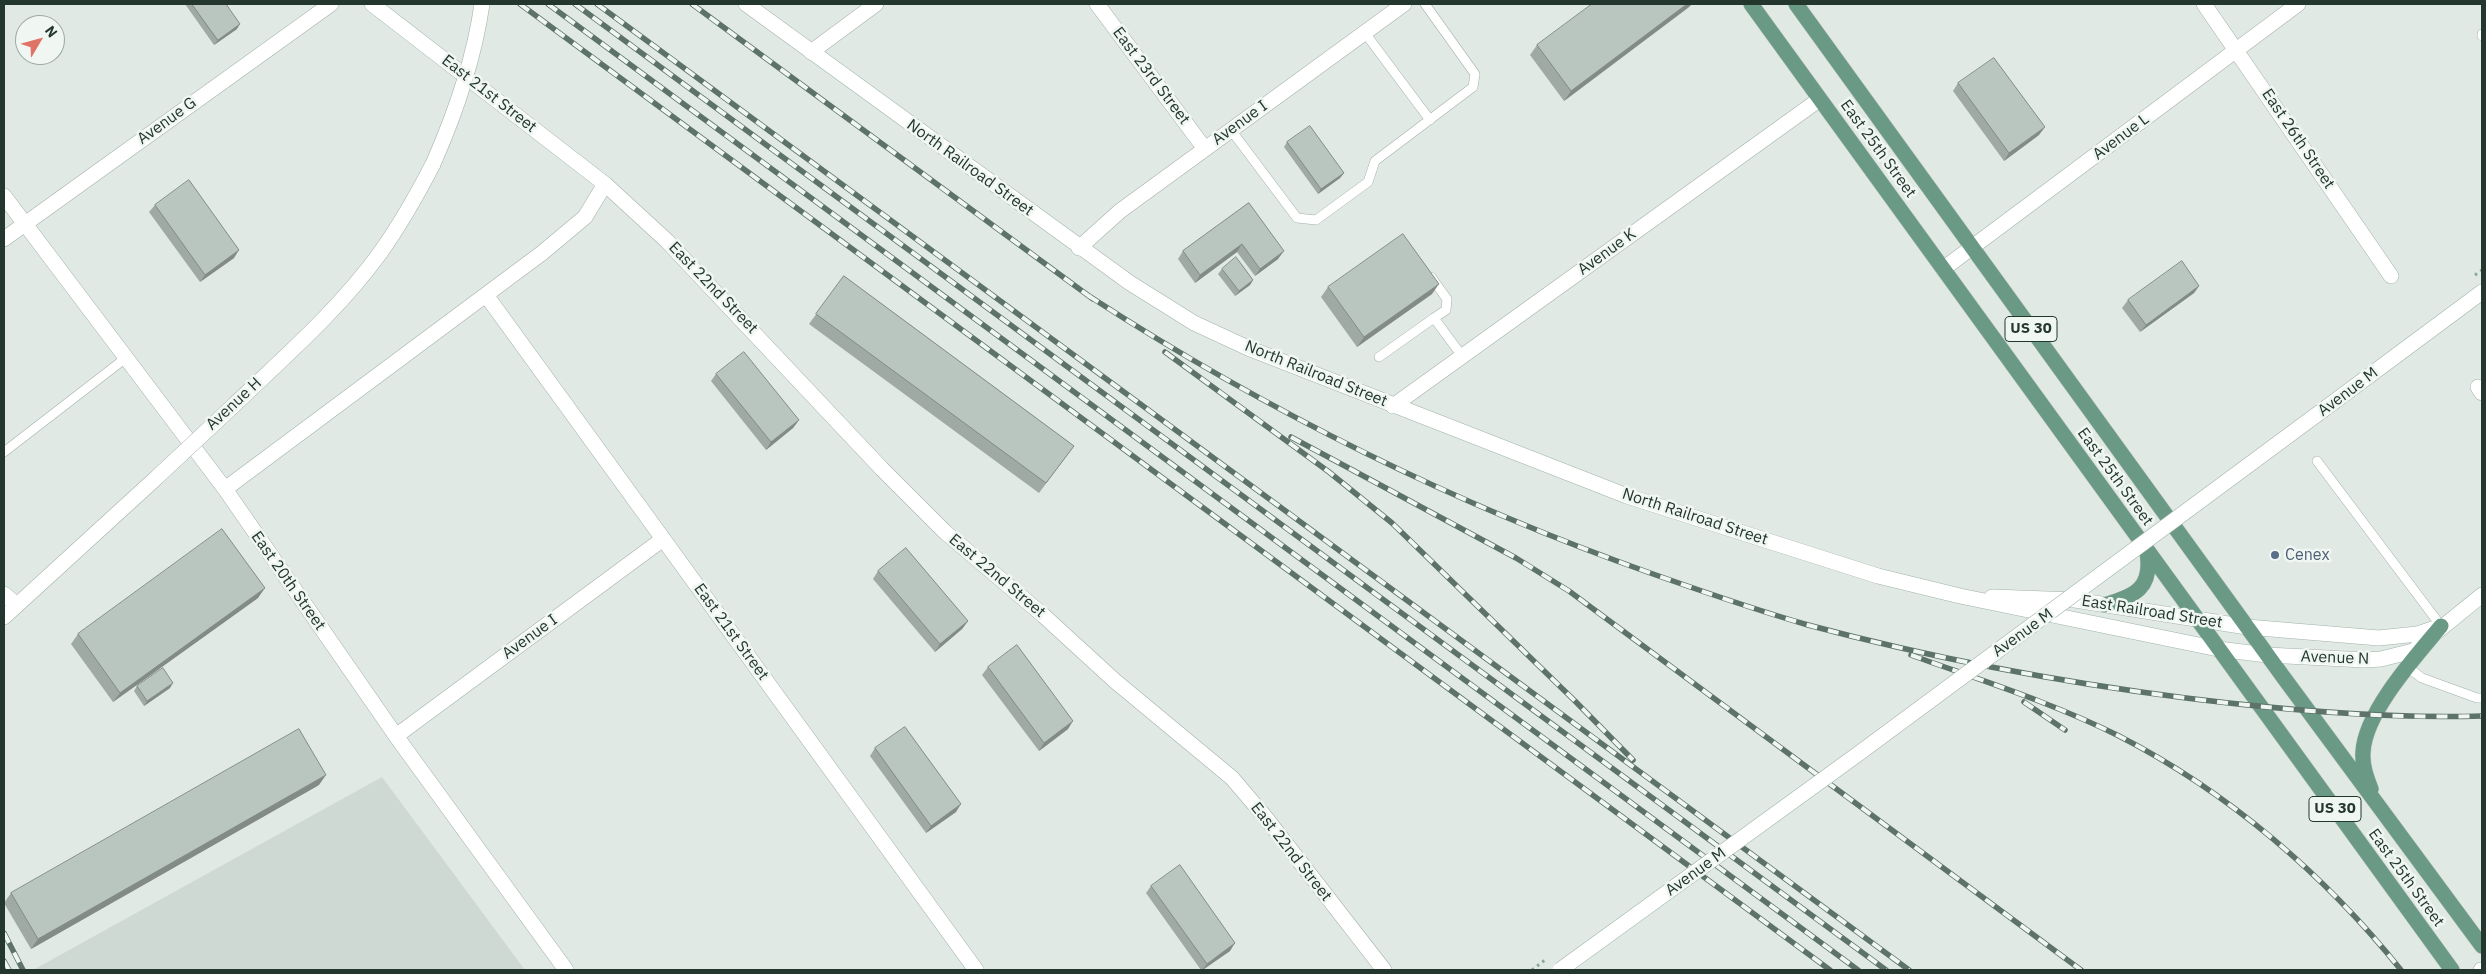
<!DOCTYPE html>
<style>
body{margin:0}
#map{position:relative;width:2486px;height:974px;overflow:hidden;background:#e0e9e4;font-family:"IBM Plex Sans",sans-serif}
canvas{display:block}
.frame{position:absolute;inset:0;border:5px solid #23372f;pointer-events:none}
.north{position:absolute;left:15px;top:15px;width:50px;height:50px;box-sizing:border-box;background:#f0f6f2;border:1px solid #9eaaa4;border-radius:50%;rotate:53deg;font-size:14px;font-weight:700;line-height:20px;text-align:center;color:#23372f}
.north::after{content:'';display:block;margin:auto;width:18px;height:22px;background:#e17366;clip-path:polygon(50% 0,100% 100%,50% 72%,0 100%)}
</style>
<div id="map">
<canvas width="2486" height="974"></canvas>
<div class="frame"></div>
<div class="north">N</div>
</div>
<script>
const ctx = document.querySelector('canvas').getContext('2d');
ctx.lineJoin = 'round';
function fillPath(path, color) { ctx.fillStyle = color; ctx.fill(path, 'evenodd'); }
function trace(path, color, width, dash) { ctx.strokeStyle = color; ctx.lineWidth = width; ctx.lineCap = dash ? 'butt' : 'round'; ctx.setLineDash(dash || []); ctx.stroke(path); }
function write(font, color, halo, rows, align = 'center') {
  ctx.font = font + ' "IBM Plex Sans",sans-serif'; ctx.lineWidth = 5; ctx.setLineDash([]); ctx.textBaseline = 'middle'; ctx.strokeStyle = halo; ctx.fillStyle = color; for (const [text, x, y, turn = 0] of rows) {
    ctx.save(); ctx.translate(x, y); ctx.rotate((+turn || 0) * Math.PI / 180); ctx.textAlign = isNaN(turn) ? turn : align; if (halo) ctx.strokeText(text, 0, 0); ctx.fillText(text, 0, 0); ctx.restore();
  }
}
fillPath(new Path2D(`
 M382,777L525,970H33Z`), '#ced9d3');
const service = new Path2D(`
 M1365,33L1430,120
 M2482,34V36
 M1231,130L1297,218L1316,220L1368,182L1375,161L1473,87L1475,74L1425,4
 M1431,277L1447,299L1446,310L1434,318
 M1379,357L1434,318L1462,356
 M4,452L127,357
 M2317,461L2441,626
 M2407,667L2422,678L2477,698H2482`);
const minor = new Path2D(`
 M372,4L605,184L667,241L882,469L945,532L1044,616L1115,681L1232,778L1266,818L1384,970
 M1097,4L1205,149
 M2204,4L2391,276
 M811,52L876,4
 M4,196L225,489L396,736L566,970
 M4,239L331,4
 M1079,248L1120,211L1404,4
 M1943,269L2298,4
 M486,295L976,970
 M2478,387L2482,393
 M1393,406L1820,99
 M225,489L542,253L585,217L605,184
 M4,594L17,605
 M396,736L663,539`);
const tertiary = new Path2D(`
 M232,407C283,358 338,311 380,253C400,225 417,195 433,164
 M4,617L155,479
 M2481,970H2482`);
const secondary = new Path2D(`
 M746,4L1130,283L1194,323L1248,348L1627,496L1878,576L1960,596L2218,649L2267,655L2365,660L2381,659L2413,651L2482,595
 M2323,410L2482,292
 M1992,597L2075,600L2247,627L2379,638L2417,634L2435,628`);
const primary = new Path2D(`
 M1751,4L2452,970
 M1796,4L2284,678L2482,946
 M2105,605C2135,595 2153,589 2147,552
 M2371,789C2366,776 2362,765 2363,752C2365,712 2416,656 2441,626`);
trace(service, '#a4b0aa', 10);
trace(minor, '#a4b0aa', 16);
trace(tertiary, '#a4b0aa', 16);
trace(secondary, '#a1b3aa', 16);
trace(primary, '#bdc3c1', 16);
trace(new Path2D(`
 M2475,275L2482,270`), '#84a998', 3, [2.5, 4]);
trace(service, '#fff', 9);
trace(minor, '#fff', 15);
trace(tertiary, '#fff', 15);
trace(secondary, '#fff', 15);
trace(primary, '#6a9986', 15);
const rail = new Path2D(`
 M520,4L1830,970
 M548,4L1858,970
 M575,4L1886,970
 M597,4L1909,970
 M692,4L1093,299
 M1089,296C1265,410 1454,504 1653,574C1704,592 1756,610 1808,625C1932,658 2059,682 2186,698C2284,710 2384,719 2482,716
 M1165,352L1329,472L1392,523L1575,701L1633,760
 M1291,437L1516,558L1569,591L2081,970
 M1911,655C1980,680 2053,703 2119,736C2228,792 2325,875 2401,970
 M2024,702L2065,730
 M4,933L23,970
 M4,961L9,970`);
trace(rail, '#5d736a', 5.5);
trace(rail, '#f0f6f2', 4, [11]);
const tertiaryBridge = new Path2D(`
 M433,164C456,112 474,60 482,4
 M155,479L232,407`);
const secondaryBridge = new Path2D(`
 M1560,970L1858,754L2323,410`);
trace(tertiaryBridge, '#a4b0aa', 16, []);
trace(secondaryBridge, '#a1b3aa', 16, []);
trace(new Path2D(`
 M1532,970L1545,960`), '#84a998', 3, [2.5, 4]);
trace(tertiaryBridge, '#fff', 15);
trace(secondaryBridge, '#fff', 15);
fillPath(new Path2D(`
 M185,4H226L237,29L214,45Z
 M1689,7L1564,101L1530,55L1537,45Z
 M1958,83L2039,135L2004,161L1953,91Z
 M1287,142L1344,173L1340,178L1318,194L1284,147Z
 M1249,203L1278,259L1255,276L1237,252L1195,283L1178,259L1183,251Z
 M155,205L234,258L200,282L149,212Z
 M1222,269L1253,280L1250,285L1235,296L1218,274Z
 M844,276L1074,446L1039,493L809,324Z
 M2199,286L2194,293L2140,332L2122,308L2128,300Z
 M1328,287L1432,294L1357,347L1321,297Z
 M716,374L799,420L793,428L766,450L711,381Z
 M878,571L968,621L962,629L935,652L873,579Z
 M258,598L113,702L71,644L78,634Z
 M988,667L1068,729L1039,751L982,675Z
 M137,686L170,688L144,706L134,691Z
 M875,748L956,812L926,833L870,756Z
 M319,785L31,949L4,903L11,893Z
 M1151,886L1230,951L1203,970H1201L1146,893Z`), '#9faaa4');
fillPath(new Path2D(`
 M1687,4H1692L1689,7L1564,101L1571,91Z
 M240,24L237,29L214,45L218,40Z
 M2045,127L2039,135L2004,161L2009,153Z
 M1344,173L1340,178L1318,194L1321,189Z
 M1242,244L1237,252L1195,283L1200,275Z
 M239,250L234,258L200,282L205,275Z
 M1284,251L1278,259L1255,276L1260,269Z
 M1253,280L1250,285L1235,296L1239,291Z
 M1439,284L1432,294L1357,347L1364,337Z
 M2199,286L2194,293L2140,332L2146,325Z
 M799,420L793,428L766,450L771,442Z
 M265,588L258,598L113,702L120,693Z
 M968,621L962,629L935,652L940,644Z
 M173,683L170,688L144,706L147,701Z
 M1073,721L1068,729L1039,751L1044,743Z
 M326,775L319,785L31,949L38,939Z
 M961,804L956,812L926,833L931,826Z
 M1235,943L1230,951L1202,970L1207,964Z`), '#828b86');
const building = new Path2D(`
 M192,4H226L240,24L218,40Z
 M1592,4H1687L1571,91L1537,45Z
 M1994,58L2045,127L2009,153L1958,83Z
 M1310,126L1344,173L1321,189L1287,142Z
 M189,180L239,250L205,275L155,205Z
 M1249,203L1284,251L1260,269L1242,244L1200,275L1183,251Z
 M1403,234L1439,284L1364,337L1328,287Z
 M1236,257L1253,280L1239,291L1222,269Z
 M2182,261L2199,286L2146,325L2128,300Z
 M844,276L1074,446L1046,483L816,314Z
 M744,352L799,420L771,442L716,374Z
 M222,529L265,588L120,693L78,634Z
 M906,548L968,621L940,644L878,571Z
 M1017,645L1073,721L1044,743L988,667Z
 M163,668L173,683L147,701L137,686Z
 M905,727L961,804L931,826L875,748Z
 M299,729L326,775L38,939L11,893Z
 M1180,865L1235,943L1207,964L1151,886Z`);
fillPath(building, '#b9c6bf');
trace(building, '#828b86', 1);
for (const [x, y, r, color] of [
 [2275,555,5,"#5c6f8a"]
]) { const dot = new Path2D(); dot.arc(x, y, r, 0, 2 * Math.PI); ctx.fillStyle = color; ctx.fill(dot); trace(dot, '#f0f6f2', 2); }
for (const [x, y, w] of [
 [2031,329,52],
 [2335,809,52]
]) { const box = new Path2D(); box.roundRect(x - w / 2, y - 12.5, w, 25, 4); ctx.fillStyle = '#f0f6f2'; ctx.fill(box); trace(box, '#23372f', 1); }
write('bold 15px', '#23372f', null, [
 ["US 30",2031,329],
 ["US 30",2335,809]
]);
write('16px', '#23372f', '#f0f6f2', [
 ["East 23rd Street",1151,76,53],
 ["East 21st Street",489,94,38],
 ["Avenue G",167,121,-36],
 ["Avenue I",1240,123,-36],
 ["Avenue L",2121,137,-37],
 ["East 26th Street",2298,139,56],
 ["East 25th Street",1878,149,54],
 ["North Railroad Street",970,168,36],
 ["Avenue K",1607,252,-36],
 ["East 22nd Street",713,288,46],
 ["North Railroad Street",1316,374,22],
 ["Avenue M",2348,392,-37],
 ["Avenue H",234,404,-43],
 ["East 25th Street",2115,477,54],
 ["North Railroad Street",1695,517,18],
 ["East 22nd Street",997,576,40],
 ["East 20th Street",288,581,55],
 ["East Railroad Street",2152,612,9],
 ["East 21st Street",731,632,54],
 ["Avenue M",2023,633,-36],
 ["Avenue I",530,637,-36],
 ["Avenue N",2335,658,2],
 ["East 22nd Street",1291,852,52],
 ["Avenue M",1696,872,-36],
 ["East 25th Street",2406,878,54]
]);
write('16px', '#4e5e75', '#f0f6f2', [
 ["Cenex",2285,555]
], 'left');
</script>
